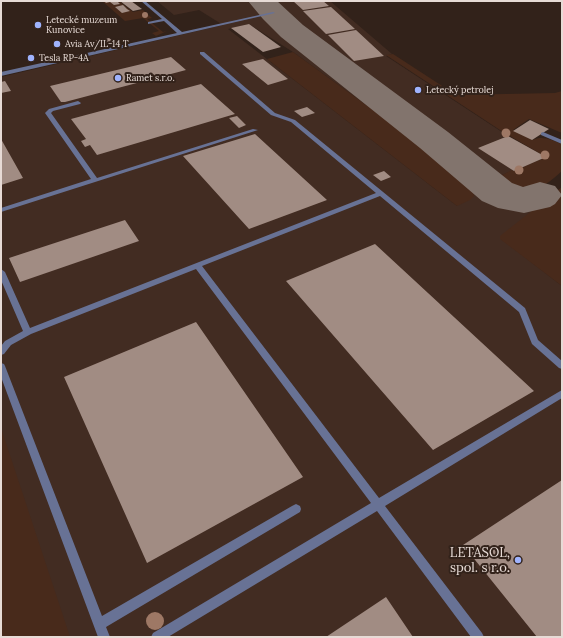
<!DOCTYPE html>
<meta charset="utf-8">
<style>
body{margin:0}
#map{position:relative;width:563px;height:638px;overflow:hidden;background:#32221a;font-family:Lora,serif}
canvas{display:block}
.frame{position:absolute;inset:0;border:2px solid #e7dbd6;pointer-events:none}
</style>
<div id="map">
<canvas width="563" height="638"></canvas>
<div class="frame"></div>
</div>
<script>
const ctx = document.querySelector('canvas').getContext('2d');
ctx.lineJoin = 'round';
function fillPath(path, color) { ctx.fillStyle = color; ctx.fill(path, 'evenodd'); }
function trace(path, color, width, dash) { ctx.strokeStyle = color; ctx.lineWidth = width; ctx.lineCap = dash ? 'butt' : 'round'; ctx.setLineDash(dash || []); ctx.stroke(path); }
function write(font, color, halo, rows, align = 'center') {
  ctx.font = font + ' Lora,serif'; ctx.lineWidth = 4; ctx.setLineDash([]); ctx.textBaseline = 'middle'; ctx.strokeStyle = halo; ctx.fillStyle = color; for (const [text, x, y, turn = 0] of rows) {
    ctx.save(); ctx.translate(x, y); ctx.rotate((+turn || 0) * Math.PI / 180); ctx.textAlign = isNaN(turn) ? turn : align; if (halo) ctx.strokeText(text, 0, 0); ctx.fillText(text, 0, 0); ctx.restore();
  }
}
fillPath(new Path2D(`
 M157,1H330L392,54L386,56L505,134L545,157L502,175L501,178L518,188L528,189L544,185L557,191L500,238L562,286V637H1V77L223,25L199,10L174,15ZM249,24L293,52L467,178L457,206L228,29Z`), '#422c22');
fillPath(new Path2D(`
 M102,1H119L133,12L143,10L152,18L147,19L163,32L167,31L156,36L152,33L159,31L143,18L125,21Z
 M293,52L467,178L472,188L474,196L470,200L457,206L267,59Z
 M393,54L456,95L555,93L562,91V133L529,119L513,130L532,140C543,135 552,140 562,144V171C556,176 550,182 544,185C532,191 512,189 500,184L499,180L502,175L512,170L514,171L546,157L503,132L386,55Z
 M562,187V286L500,239V236Z
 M1,428L70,637H1Z`), '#482a1b');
fillPath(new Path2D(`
 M248,1H277L303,25L448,132L512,183L523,187L540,182L555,186L562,195L555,204L550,207L524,213L498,208L482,201L420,148L281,37L263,19Z`), '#82746d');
fillPath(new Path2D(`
 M104,1H117L120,4L114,5L110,2L106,3Z
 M120,1H131L142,9L133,11Z
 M293,1H323L329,6L303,10Z
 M123,5L127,9L130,11L122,13L115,7Z
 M331,7L355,29L326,34L303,11Z
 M249,24L281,47L263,52L231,28Z
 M356,30L384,56L354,61L328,35Z
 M109,38L113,41L92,46L89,42Z
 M171,57L186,70L65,102H61L50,86Z
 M263,59L288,79L268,85L242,64Z
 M5,81L11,91L1,93V82Z
 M201,84L235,114L97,155L90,145L85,147L81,141L86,139L71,119Z
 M307,107L315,113L302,117L294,111Z
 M237,116L246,125L239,128L229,118Z
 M530,120L549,129L532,140L513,131Z
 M255,134L327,200L249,229L183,156Z
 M508,136L546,157L514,171L478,148Z
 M1,139L23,178L1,185Z
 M384,171L391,177L381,181L373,175Z
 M125,220L139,241L20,282L9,258Z
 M375,244L534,391L433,450L286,281Z
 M196,322L303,477L147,563L64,377Z
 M562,480V637H537L463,545Z
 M386,597L413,637H326Z`), '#a18c83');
fillPath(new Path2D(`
 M141,1H145L182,32L273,12L275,13L1,76V72L177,33L164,21L148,24V22L162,19Z
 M200,52H204L275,113L295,120L525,308L538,340L562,361V369L559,368L532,344L519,312L380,196L202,266L379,498L562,390V398L385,506L482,633L484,637H471L377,511L168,637H151L153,633L371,503L196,269L31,334L11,345L4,354L1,355V346L5,341L23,331L1,280V269L5,272L30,328L376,193L291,122L271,115L200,54Z
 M78,101L81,103L80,104L53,111L51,113L97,178L253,129L258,130L1,212V208L91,179L45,113L49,109Z
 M543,132L562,140V144L541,135V133Z
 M1,363L4,364L5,366L102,616L292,506L296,504L300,506L301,509L300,512L106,627L110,637H98L1,377Z`), '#687295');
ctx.fillStyle = '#9e7865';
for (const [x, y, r] of [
 [145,15,3],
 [506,133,4.5],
 [545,155,4.5],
 [519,170,4.5],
 [155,621,9]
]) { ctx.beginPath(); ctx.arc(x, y, r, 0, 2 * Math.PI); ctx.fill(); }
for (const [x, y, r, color] of [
 [38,25,4,"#9fb3fd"],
 [57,44,4,"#9fb3fd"],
 [31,58,4,"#9fb3fd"],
 [118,78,4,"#9fb3fd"],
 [418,90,4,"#9fb3fd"],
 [518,560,4,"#9fb3fd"]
]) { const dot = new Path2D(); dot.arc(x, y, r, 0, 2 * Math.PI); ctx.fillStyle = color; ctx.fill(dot); trace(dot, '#32221a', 1.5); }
write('9px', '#e7dbd6', '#32221a', [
 ["Letecké muzeum",46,20],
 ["Kunovice",46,30],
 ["Avia Av/IL-14 T",65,44],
 ["Tesla RP-4A",39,58],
 ["Ramet s.r.o.",126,78],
 ["Letecký petrolej",426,90]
], 'left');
write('13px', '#e7dbd6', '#32221a', [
 ["LETASOL,",510,553],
 ["spol. s r.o.",510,568]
], 'right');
</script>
